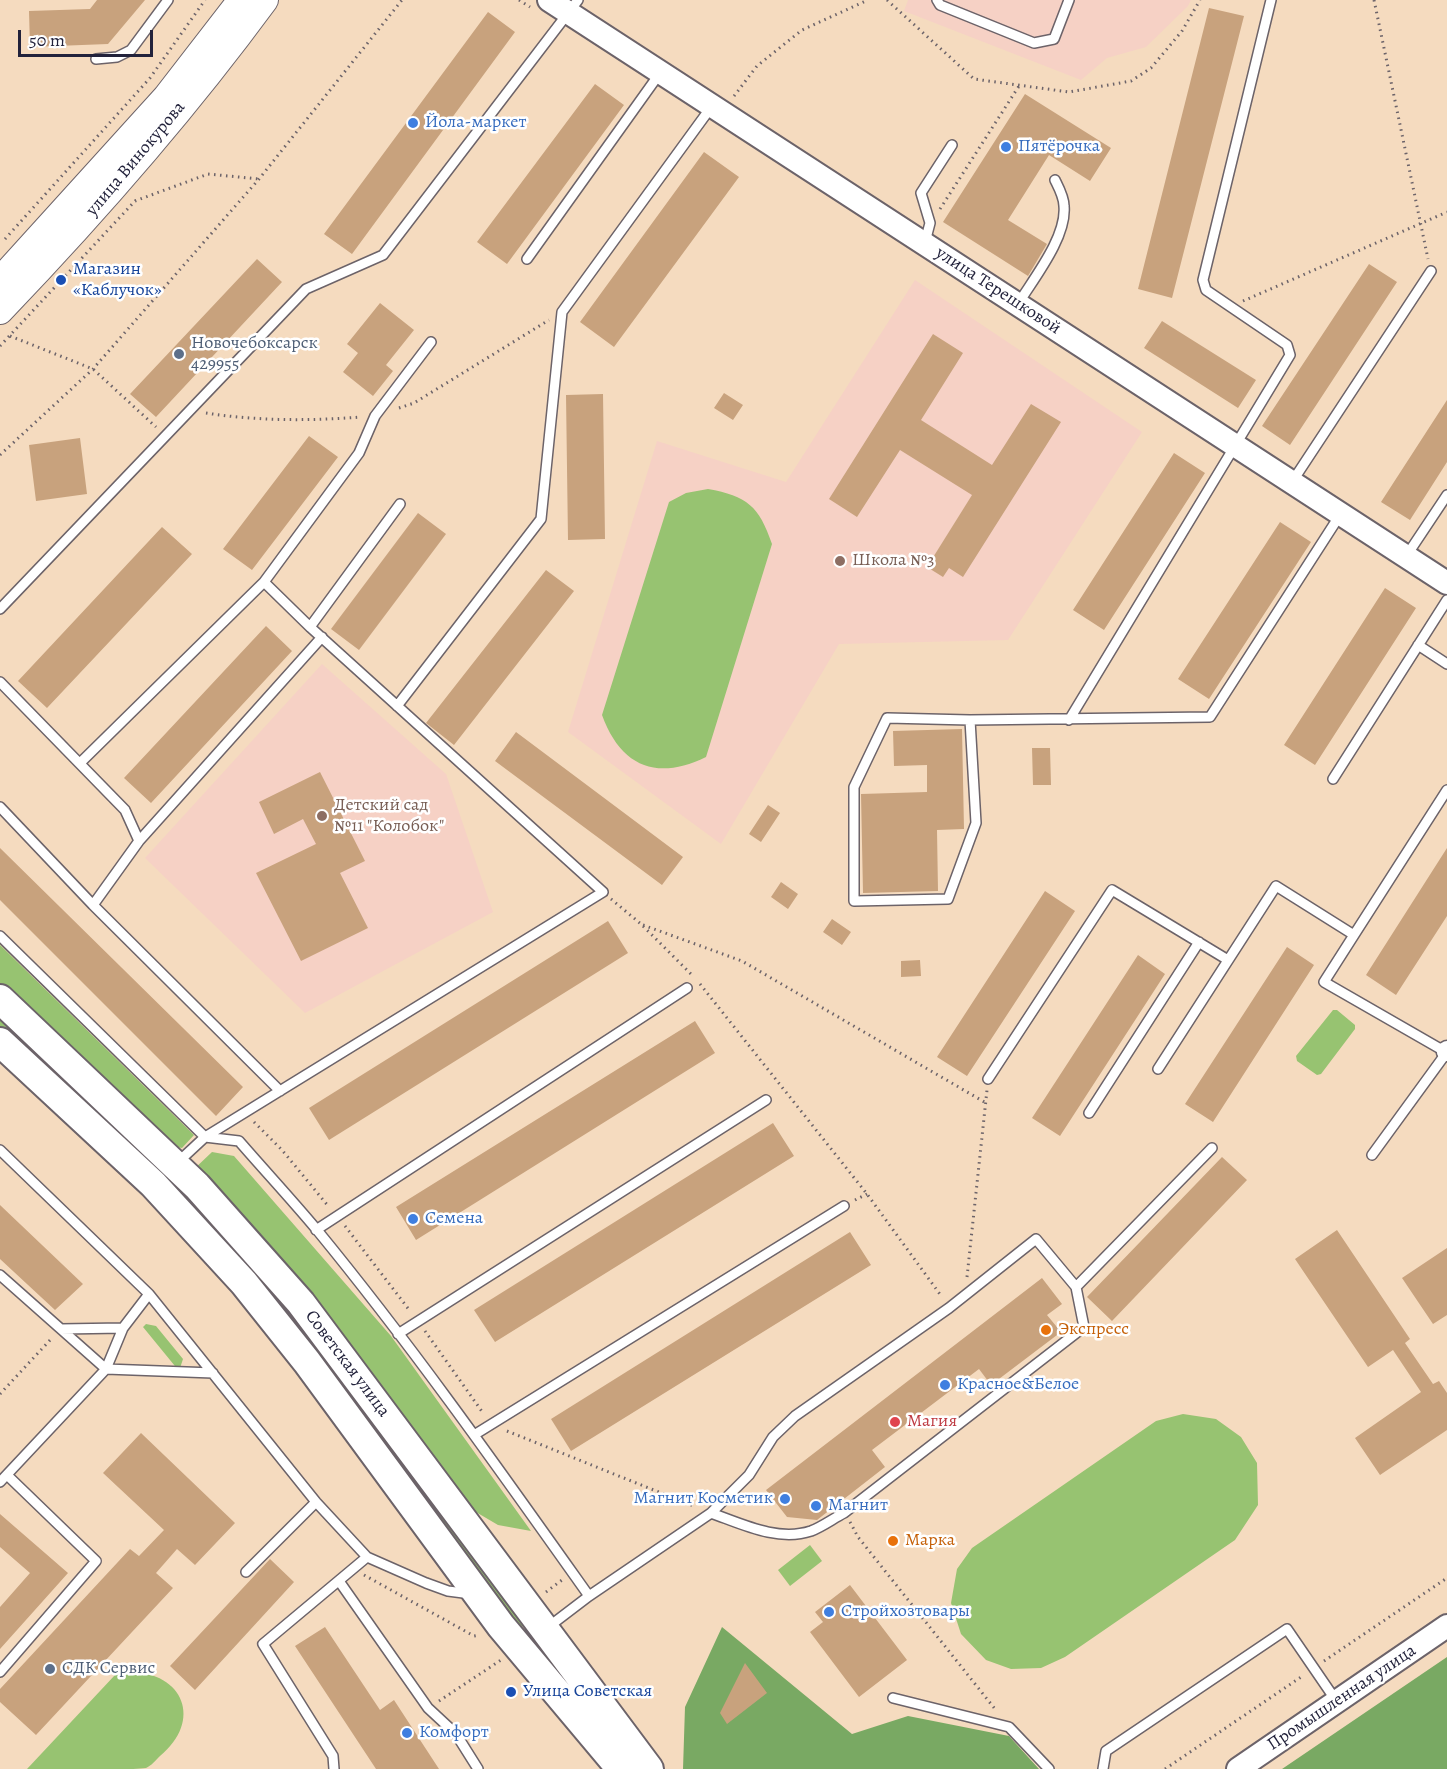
<!DOCTYPE html>
<meta charset="utf-8">
<style>
body{margin:0}
#map{position:relative;width:1447px;height:1769px;overflow:hidden;background:#f5dbbf;font-family:Alegreya,serif}
canvas{display:block}
.scale{position:absolute;left:18px;top:30px;width:135px;height:27px;box-sizing:border-box;border:3px solid #22223b;border-top:0;padding-left:8px;font-size:18px;line-height:21px;white-space:nowrap;color:#22223b;-webkit-text-stroke:4px #fff;paint-order:stroke}
</style>
<div id="map">
<canvas width="1447" height="1769"></canvas>
<div class="scale">50 m</div>
</div>
<script>
const ctx = document.querySelector('canvas').getContext('2d');
ctx.lineJoin = 'round';
function fillPath(path, color) { ctx.fillStyle = color; ctx.fill(path, 'evenodd'); }
function trace(path, color, width, dash) { ctx.strokeStyle = color; ctx.lineWidth = width; ctx.lineCap = dash ? 'butt' : 'round'; ctx.setLineDash(dash || []); ctx.stroke(path); }
function write(font, color, halo, rows, align = 'center') {
  ctx.font = font + ' Alegreya,serif'; ctx.lineWidth = 5; ctx.setLineDash([]); ctx.textBaseline = 'middle'; ctx.strokeStyle = halo; ctx.fillStyle = color; for (const [text, x, y, turn = 0] of rows) {
    ctx.save(); ctx.translate(x, y); ctx.rotate((+turn || 0) * Math.PI / 180); ctx.textAlign = isNaN(turn) ? turn : align; if (halo) ctx.strokeText(text, 0, 0); ctx.fillText(text, 0, 0); ctx.restore();
  }
}
fillPath(new Path2D(`
 M908,0H1191L1188,6L1146,47L1107,58L1081,80L904,11Z
 M915,280L1142,432L1008,640L839,644L721,844L568,732L657,441L786,482Z
 M322,664L446,774L493,912L305,1013L145,858Z`), '#f6d1c5');
fillPath(new Path2D(`
 M708,489C747,496 759,506 772,544L706,757C657,781 621,767 602,715L669,502L686,493Z
 M0,945L194,1135L182,1148L163,1144L0,990Z
 M1333,1010H1337L1355,1025V1029L1321,1074L1317,1075L1297,1061L1296,1056Z
 M0,1013L158,1162L149,1170L0,1028Z
 M212,1152L234,1156L391,1336L531,1531L498,1525L464,1505L192,1171Z
 M176,1182L259,1270L526,1624L519,1629L170,1188Z
 M146,1324L156,1326L183,1359L179,1371L143,1327Z
 M1183,1414L1216,1419L1241,1437L1257,1463L1258,1505L1235,1540L1065,1657L1041,1668L1011,1669L986,1660L961,1634L951,1603L957,1569L972,1548L1156,1421Z
 M810,1545L822,1561L790,1586L778,1570Z
 M129,1672C184,1672 203,1721 160,1756C156,1760 151,1766 146,1768C140,1769 127,1769 119,1769C88,1769 58,1769 27,1769L115,1675Z`), '#97c371');
fillPath(new Path2D(`
 M722,1627L852,1734L908,1716L1009,1736L1039,1769H683L685,1707Z
 M1447,1657V1769H1282Z`), '#79a963');
fillPath(new Path2D(`
 M97,0H145L108,44L30,47L29,11L90,9Z
 M1209,8L1244,16L1172,298L1138,289Z
 M488,12L515,32L352,254L324,234Z
 M595,84L624,105L507,264L477,242Z
 M1025,94L1111,148L1090,181L1049,155L1008,220L1047,244L1028,276L943,222Z
 M704,152L739,177L614,347L580,322Z
 M257,259L282,282L156,417L130,394Z
 M1369,264L1397,282L1290,445L1262,426Z
 M380,303L414,330L386,365L393,371L373,396L343,372L358,353L347,344Z
 M1162,321L1256,380L1238,408L1144,348Z
 M933,334L963,353L921,420L992,465L1031,404L1061,422L963,577L949,568L943,577L927,567L972,495L900,450L857,517L829,499Z
 M724,393L743,405L733,420L714,408Z
 M603,394L605,539L568,540L566,395Z
 M1447,400V462L1410,520L1381,502Z
 M309,436L338,457L252,570L223,549Z
 M80,438L87,494L36,501L29,445Z
 M1174,453L1205,473L1104,630L1073,610Z
 M418,513L446,534L359,650L331,629Z
 M1280,522L1311,542L1209,699L1178,679Z
 M162,527L192,554L47,708L18,681Z
 M546,570L574,591L454,745L426,723Z
 M1385,588L1416,608L1315,765L1284,745Z
 M266,626L292,651L151,803L124,778Z
 M962,729L964,829L937,830L938,891L863,893L861,794L927,792V765L894,766L893,731Z
 M516,732L683,857L662,885L495,761Z
 M1032,748H1050L1051,785H1033Z
 M320,772L365,861L340,873L368,928L301,961L256,873L316,844L303,819L274,834L259,802Z
 M768,805L780,813L761,842L749,834Z
 M0,848L243,1087L216,1116L0,900Z
 M1447,848V916L1396,995L1366,975Z
 M781,882L798,894L788,909L771,897Z
 M1045,891L1075,911L967,1076L937,1057Z
 M832,919L851,932L842,945L823,932Z
 M608,921L628,953L329,1140L309,1108Z
 M1287,947L1314,965L1213,1122L1185,1104Z
 M1138,955L1165,974L1060,1136L1032,1118Z
 M920,960L921,976L901,977V961Z
 M695,1021L715,1053L416,1240L396,1207Z
 M773,1123L794,1156L495,1342L474,1310Z
 M1222,1157L1247,1180L1112,1321L1087,1297Z
 M0,1205L83,1284L55,1310L0,1259Z
 M1337,1230L1410,1339L1405,1343L1433,1384L1439,1381L1447,1393V1430L1380,1475L1355,1438L1421,1392L1393,1350L1368,1367L1295,1259Z
 M850,1232L871,1265L571,1451L551,1419Z
 M1447,1248V1315L1433,1324L1402,1278Z
 M1042,1278L1062,1304L1047,1315L1061,1332L991,1385L979,1369L872,1450L885,1467L817,1520L787,1517L766,1490Z
 M141,1433L235,1523L195,1565L177,1549L156,1573L173,1588L36,1735L0,1702V1689L130,1549L139,1556L164,1530L103,1473Z
 M0,1514L68,1573L0,1649V1607L30,1573L0,1547Z
 M270,1559L294,1582L195,1690L170,1666Z
 M850,1585L907,1660L859,1697L810,1632L823,1622L815,1612Z
 M325,1627L380,1710L394,1700L439,1769H376L295,1646Z
 M745,1663L767,1693L727,1724L720,1713Z`), '#c8a27d');
const service = new Path2D(`
 M937,0L940,5L1034,43L1054,39L1069,0
 M96,59L117,57L131,50L168,0
 M925,242L930,223L921,193L952,145
 M527,259L660,73
 M1018,304C1034,278 1067,237 1064,206C1064,197 1059,188 1055,180
 M1292,482L1431,271
 M1407,555L1447,495
 M0,609L306,289L383,255L578,0
 M310,627L400,504
 M1418,645L1447,664
 M0,682L125,810L139,841
 M397,706L541,519L562,312L712,106
 M970,720L887,718L854,787V901L948,899L976,823L970,720L1210,717L1340,515
 M1069,720L1290,355L1287,345L1206,290L1203,280L1271,0
 M80,763L264,582
 M1333,779L1447,600
 M0,807L93,905L280,1091
 M93,905L139,841L322,637
 M1354,935L1447,790
 M0,936L205,1137L239,1141C265,1171 292,1200 317,1230C413,1347 501,1472 589,1596
 M1158,1069L1276,886L1354,935L1324,982L1446,1052
 M988,1079L1112,890L1228,960
 M1089,1113L1199,942
 M0,1150L149,1294L316,1502L367,1557L426,1583L448,1591L471,1594
 M1372,1155L1447,1052
 M177,1163L205,1137L603,892L310,627L264,582L359,453L375,416L431,342
 M316,1230L687,988
 M0,1275L106,1369L213,1373
 M61,1329L123,1328
 M398,1334L766,1100
 M474,1435L844,1206
 M0,1482L106,1369L123,1328L149,1294
 M711,1513C742,1524 778,1542 811,1531C822,1527 834,1518 844,1513L1084,1327L1076,1287
 M246,1572L316,1502
 M339,1581L428,1708L456,1734L478,1769
 M547,1628L589,1596L711,1513L749,1475L773,1437L795,1416L949,1308L1036,1239L1076,1287L1212,1148
 M0,1672L96,1561L7,1475
 M893,1698L1009,1727L1049,1769
 M334,1769L333,1756L263,1644L367,1557
 M1103,1769L1106,1751L1287,1629L1337,1702`);
const minor = new Path2D(`
 M1446,1052L1447,1050`);
const tertiary = new Path2D(`
 M549,0L1447,583
 M1238,1769L1447,1626`);
const secondary = new Path2D(`
 M0,280L166,97L241,0
 M0,311C94,213 185,109 265,0`);
const primary = new Path2D(`
 M0,999L197,1186L301,1303L649,1769
 M0,1042L153,1184L244,1283L307,1362L501,1626L621,1769`);
trace(service, '#6c6369', 12);
trace(minor, '#6c6369', 21);
trace(tertiary, '#6c6369', 26);
trace(secondary, '#6c6369', 28);
trace(primary, '#6c6369', 32);
trace(new Path2D(`
 M519,0L530,7
 M887,0L974,79L1069,92L1131,81L1151,68L1182,31L1200,0
 M1374,0L1428,259
 M734,96L757,66L802,30L868,0
 M940,209L1019,86
 M5,239L150,78L205,0
 M1243,301L1447,212
 M10,336L93,369L156,427
 M0,346L135,201L208,174L259,179
 M399,408L414,403L549,320
 M206,413C257,421 310,421 361,417
 M0,455L93,369L259,179L402,0
 M611,899L641,924L692,975
 M643,925L742,961L986,1103
 M700,984L867,1194L942,1297
 M254,1122L282,1150L329,1207
 M855,1200L867,1194
 M345,1226L410,1311
 M967,1277L987,1090
 M425,1331L483,1413
 M0,1394L52,1338
 M507,1431L696,1507
 M850,1522L858,1537L995,1709
 M364,1575L474,1636L480,1635
 M546,1592L562,1580
 M1324,1661L1447,1578
 M439,1701L501,1660
 M1165,1769L1304,1675`), '#6c6369', 3, [1.5, 4.5]);
trace(service, '#fff', 9);
trace(minor, '#fff', 18);
trace(tertiary, '#fff', 22);
trace(secondary, '#fff', 26);
trace(primary, '#fff', 28);
for (const [x, y, r, color] of [
 [413,123,6,"#3f7fe0"],
 [1006,147,6,"#3f7fe0"],
 [61,280,6,"#1a4fb4"],
 [179,354,6,"#5c6f8a"],
 [840,561,6,"#8d6e63"],
 [322,816,6,"#8d6e63"],
 [413,1219,6,"#3f7fe0"],
 [1046,1330,6,"#e8710a"],
 [945,1385,6,"#3f7fe0"],
 [895,1422,6,"#e0444e"],
 [785,1499,6,"#3f7fe0"],
 [816,1506,6,"#3f7fe0"],
 [893,1541,6,"#e8710a"],
 [829,1612,6,"#3f7fe0"],
 [50,1669,6,"#5c6f8a"],
 [511,1692,6,"#1a4fb4"],
 [407,1733,6,"#3f7fe0"]
]) { const dot = new Path2D(); dot.arc(x, y, r, 0, 2 * Math.PI); ctx.fillStyle = color; ctx.fill(dot); trace(dot, '#fff', 2); }
write('18px', '#366cbe', '#fff', [
 ["Йола-маркет",425,123],
 ["Пятёрочка",1018,147],
 ["Семена",425,1219],
 ["Красное&Белое",957,1385],
 ["Магнит Косметик",773,1499,"right"],
 ["Магнит",828,1506],
 ["Стройхозтовары",841,1612],
 ["Комфорт",419,1733]
], 'left');
write('18px', '#22223b', '#fff', [
 ["улица Винокурова",136,159,-50],
 ["улица Терешковой",998,291,33],
 ["Советская улица",347,1364,53],
 ["Промышленная улица",1342,1698,-34]
]);
write('18px', '#164399', '#fff', [
 ["Магазин",73,270],
 ["«Каблучок»",73,291],
 ["Улица Советская",523,1692]
], 'left');
write('18px', '#4e5e75', '#fff', [
 ["Новочебоксарск",191,344],
 ["429955",191,365],
 ["СДК Сервис",62,1669]
], 'left');
write('18px', '#785e54', '#fff', [
 ["Школа №3",852,561],
 ["Детский сад",334,806],
 ["№11 \"Колобок\"",334,827]
], 'left');
write('18px', '#c56008', '#fff', [
 ["Экспресс",1058,1330],
 ["Марка",905,1541]
], 'left');
write('18px', '#be3a42', '#fff', [
 ["Магия",907,1422]
], 'left');
</script>
